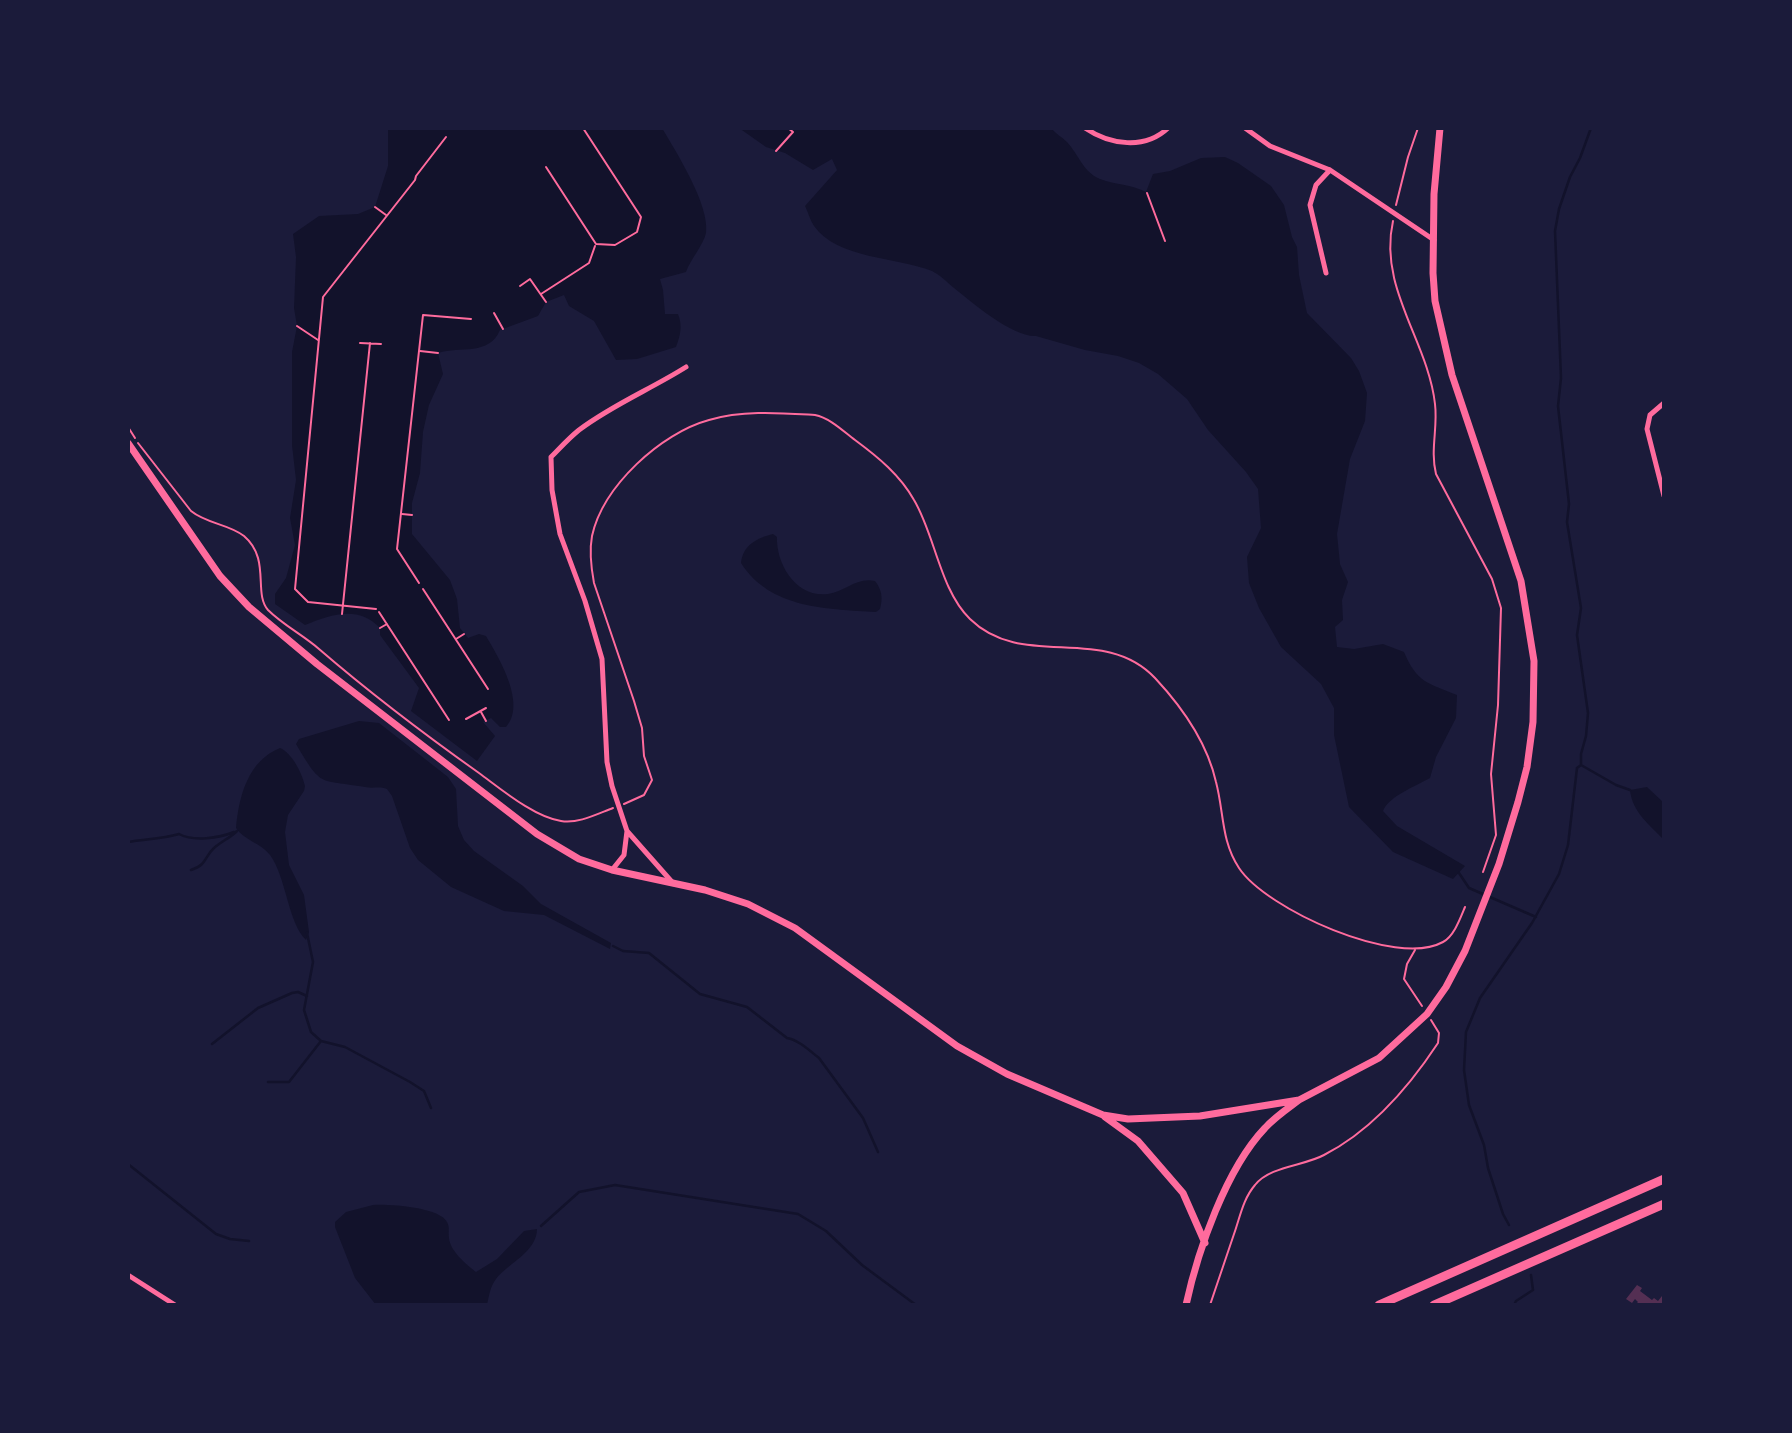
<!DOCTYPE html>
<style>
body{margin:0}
#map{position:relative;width:1792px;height:1433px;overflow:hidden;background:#1b1b3a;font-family:Karla,sans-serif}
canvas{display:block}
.frame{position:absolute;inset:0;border:130px solid #1b1b3a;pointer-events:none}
</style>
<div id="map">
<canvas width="1792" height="1433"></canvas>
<div class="frame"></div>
</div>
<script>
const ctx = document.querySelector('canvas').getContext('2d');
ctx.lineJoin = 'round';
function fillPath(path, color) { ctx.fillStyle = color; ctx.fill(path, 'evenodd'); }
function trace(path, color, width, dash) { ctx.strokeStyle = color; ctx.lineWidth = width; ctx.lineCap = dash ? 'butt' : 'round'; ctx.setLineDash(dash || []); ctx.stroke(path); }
fillPath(new Path2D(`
 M388,128H662C676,152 710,205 706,233C704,244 690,260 686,272L660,279L663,290L665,314H678C683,326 680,336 676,347L637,359L616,360L594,321L569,306L564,295L546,302L538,316L500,330C489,356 461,346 438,353L443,374L429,405L423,432L420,473L412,503V534L450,580L457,599L460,628L468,638L479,634L486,636C499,658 527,704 506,727H500L491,718L483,722L495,736L477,761L411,711L419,688L380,635V628C359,605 331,614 305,625L275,604V594L286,578L295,545L290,518L296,480L292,445V352L297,326L294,308L296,257L293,234L319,216L358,214L375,207L388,166Z
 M739,128H1051C1056,134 1062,137 1067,142C1079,155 1083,172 1100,179C1116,185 1131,184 1146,192L1153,174L1170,171L1201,158L1225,157L1238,163L1271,186L1284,205L1292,237L1297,247L1299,275L1307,313L1351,358L1359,371L1367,393L1365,421L1350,459L1337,534L1340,564L1348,582L1342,600L1343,620L1335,627L1337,647L1354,649L1383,644L1404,652C1417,683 1428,683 1457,695L1456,718L1436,757L1430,778C1416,786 1389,796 1383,811L1397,826L1465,866L1453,879L1393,852L1349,807L1334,735V708L1321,684L1281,647L1259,608L1249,583L1247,557L1261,528L1258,489L1246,472L1208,430L1187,399L1158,374L1139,363L1118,356L1085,350L1036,336C1012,337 973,303 954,288C947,282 940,275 932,271C897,257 837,259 814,226C810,220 808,212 805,206L837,170L832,159L813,170L785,153L766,147Z
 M773,534L777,537C776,564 796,598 828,594C845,592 856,577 875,581C882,590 883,598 880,609L876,612C828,609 770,609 741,563C743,545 757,538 773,534Z
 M359,721L379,723L448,777L456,789L458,826L464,840L474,851L523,886L541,904L611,943L610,949L544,915L504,911L451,887L418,860L410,848L392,796L387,789C379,786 373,789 365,787C318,779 322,788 296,744L299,739Z
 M280,748C292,753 302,773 305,786L304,791L288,815L285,832L289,865L304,895L309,932L306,940C288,923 286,876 270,855C261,843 245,841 236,828C239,796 248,761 280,748Z
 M1647,787L1664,803V840C1650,825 1632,812 1630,790Z
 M373,1205C389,1204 439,1207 447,1222C450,1227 448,1232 449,1238C450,1251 466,1264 476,1272L497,1259L524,1231L537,1229C537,1252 508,1263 496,1279C490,1287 489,1296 487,1305H376L355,1278L335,1227V1222L346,1212Z`), '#12122b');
trace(new Path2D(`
 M1581,765L1616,785L1630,790
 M128,842C146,839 162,839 179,834C194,842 219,838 234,832
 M191,870C207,865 204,857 214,848C222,841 230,838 237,831
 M1459,873L1469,888L1536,917
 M307,933L313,962L304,1010L311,1032L321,1041L345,1047L410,1082L424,1091L431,1108
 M613,946L623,951L649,953L700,994L747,1007L787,1038C799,1040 810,1051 819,1058L863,1118L878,1152
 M212,1044L258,1008L292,993L298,992L307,996
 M268,1082H289L321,1041
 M128,1164L216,1234L230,1239L249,1241
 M1509,1225L1503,1214L1488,1168L1484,1145L1469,1105L1464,1070L1466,1032L1480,998L1532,923L1559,874L1568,845L1577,768L1581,765V754L1586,736L1588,713L1577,635L1581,608L1567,522L1569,504L1558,406L1561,378L1555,231L1559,209L1570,177L1580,158L1591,128
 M541,1226L579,1192L615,1185L798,1214L826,1231L862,1265L916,1305
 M1514,1305L1516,1301L1533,1290L1531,1275`), '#12122b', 2.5);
fillPath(new Path2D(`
 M1637,1285L1642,1288L1640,1291L1652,1300L1654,1298L1658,1301L1662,1296L1664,1305H1635L1638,1302L1635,1299L1632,1303L1626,1299Z`), '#542f53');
trace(new Path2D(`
 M776,151L793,132L788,128
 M546,167L596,244L615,245L637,232L641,217L583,128
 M1147,193L1165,241
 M1396,205L1408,157L1418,128
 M375,207L386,215
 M1393,221C1378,288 1428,341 1435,404C1438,428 1430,450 1436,474L1492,579L1501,608L1498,705L1491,774L1496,835L1483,872
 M520,286L530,279L546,302
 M541,294L589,263L595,246
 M494,313L503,329
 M297,326L318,340
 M360,343L381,344
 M420,351L438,353
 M128,427L135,438
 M138,443L191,511C207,524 229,524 244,536C271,559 253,593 268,610C283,625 303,635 319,649C370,693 424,734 479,773C501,789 534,817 561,821C578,824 597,814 613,808
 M402,514L412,515
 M419,583L397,549L423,315L471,319
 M423,589L488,689
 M376,609L308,602L295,589L323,297L415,180L416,176L446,137
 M379,612L449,720
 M342,614L370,343
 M380,628L387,624
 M456,639L464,634
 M481,712L486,721
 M466,719L486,708
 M624,804L644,795L652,780L644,756L642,728L634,701L594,583C591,567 589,552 592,536C603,486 661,433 709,420C743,410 780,413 815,415C830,418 843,431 855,440C878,457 900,475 914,500C935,535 940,590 970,619C1023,671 1103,623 1155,678C1183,708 1207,742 1216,782C1224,812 1221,841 1239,868C1266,909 1396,968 1443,942C1454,936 1460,919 1465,907
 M1415,950L1407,964L1404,979L1422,1006
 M1210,1305C1218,1281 1226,1258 1234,1234C1240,1217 1243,1199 1255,1185C1270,1166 1304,1166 1324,1155C1371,1131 1409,1087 1438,1043L1439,1033L1431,1020`), '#ff6b9d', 2);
trace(new Path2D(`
 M1085,128C1110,145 1145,150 1168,128
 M1245,128L1270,146L1330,170L1434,240
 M1326,273L1310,205L1316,185L1330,170
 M1664,403L1650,415L1647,429L1664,496
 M612,870L624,855L627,831
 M672,882L627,831L612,786L607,762L602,659L585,601L560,534L552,490L551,457C560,448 569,438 579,430C612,405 651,389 686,367
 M128,1275L175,1305`), '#ff6b9d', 5);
trace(new Path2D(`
 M128,443L220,576L249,607L317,664L537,834L579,859L612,870L705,890L748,904L795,928L957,1046L1007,1074L1103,1115L1128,1119L1200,1116L1299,1100L1379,1058L1427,1014L1446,987L1465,951L1499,864L1518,802L1527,767L1533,722L1534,661L1521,581L1452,375L1435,301L1433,273L1434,194L1440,128
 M1105,1117L1138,1141L1183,1193L1205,1243
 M1186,1305C1198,1250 1226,1169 1265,1128C1275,1117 1287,1109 1299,1100`), '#ff6b9d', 7);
trace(new Path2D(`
 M1379,1305L1664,1179
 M1434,1305L1664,1204`), '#ff6b9d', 9);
</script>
